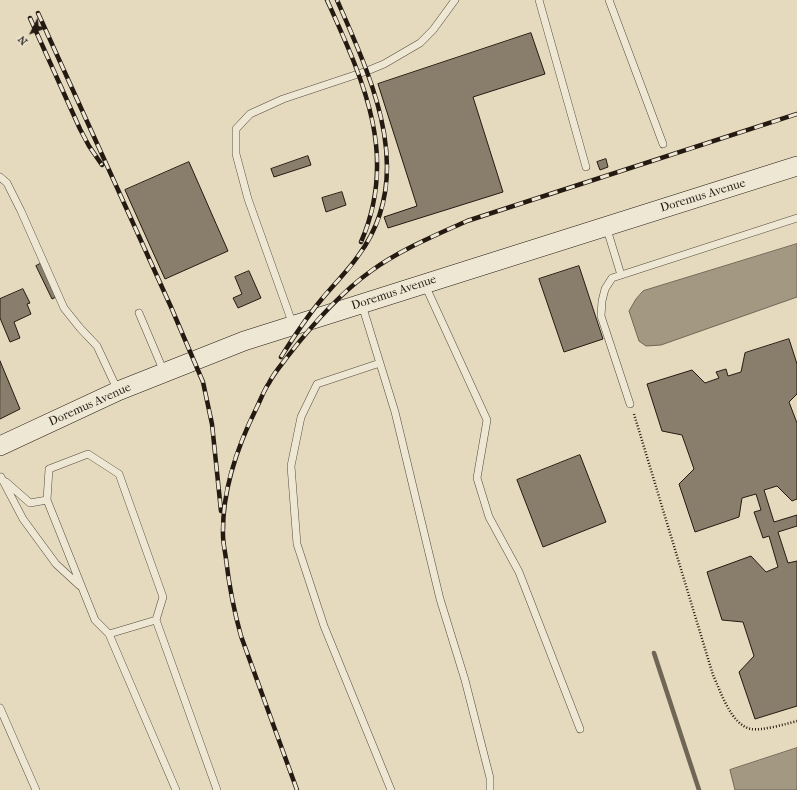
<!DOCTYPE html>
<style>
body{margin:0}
#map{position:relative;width:797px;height:790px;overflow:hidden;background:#e5dabd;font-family:"IM FELL French Canon",serif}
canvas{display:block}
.north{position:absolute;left:12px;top:12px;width:40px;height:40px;-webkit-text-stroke:3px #eee7d4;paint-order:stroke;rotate:228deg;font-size:11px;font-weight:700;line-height:16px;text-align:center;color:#241a12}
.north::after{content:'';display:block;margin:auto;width:14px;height:18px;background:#241a12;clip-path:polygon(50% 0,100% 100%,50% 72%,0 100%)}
</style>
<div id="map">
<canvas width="797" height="790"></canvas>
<div class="north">N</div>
</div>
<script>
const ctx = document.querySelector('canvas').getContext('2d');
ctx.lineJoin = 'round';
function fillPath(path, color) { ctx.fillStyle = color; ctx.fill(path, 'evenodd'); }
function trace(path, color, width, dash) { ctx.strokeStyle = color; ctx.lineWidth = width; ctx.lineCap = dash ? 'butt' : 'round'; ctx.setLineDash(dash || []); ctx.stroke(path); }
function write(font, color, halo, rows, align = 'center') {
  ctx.font = font + ' "IM FELL French Canon",serif'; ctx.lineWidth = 4; ctx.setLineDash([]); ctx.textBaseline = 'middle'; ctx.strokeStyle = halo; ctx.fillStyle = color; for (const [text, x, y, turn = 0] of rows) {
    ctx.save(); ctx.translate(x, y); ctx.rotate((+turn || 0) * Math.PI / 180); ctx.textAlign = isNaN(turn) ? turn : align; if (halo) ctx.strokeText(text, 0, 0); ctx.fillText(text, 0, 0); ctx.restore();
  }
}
const water = new Path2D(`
 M797,244V297L661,345L646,346L639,341L629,311L636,299L643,291Z
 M797,748V790H735L730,770Z`);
fillPath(water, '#a39983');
trace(water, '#706656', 1);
trace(new Path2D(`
 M654,653L699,790`), '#706656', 4.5);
const building = new Path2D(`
 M531,33L545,74L473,97L503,192L388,228L384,217L417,206L378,84Z
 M308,156L311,165L274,177L271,169Z
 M606,159L608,167L600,170L597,162Z
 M189,162L228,251L165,279L125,190Z
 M342,192L346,205L326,212L322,198Z
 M42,263L58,296L52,299L36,266Z
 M579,266L603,339L564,352L539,279Z
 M249,271L261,298L238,308L233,298L242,294L235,277Z
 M23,289L30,303L27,304L31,314L14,322L20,338L10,342L0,318V299Z
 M789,339L797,364V394L789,402L797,423V499L792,501L777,486L764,490L774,522L797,515V526L778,532L788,563L797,561V706L755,719L739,672L754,656L743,622L722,620L707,572L751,556L766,572L778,567L769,536L763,538L754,512L761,510L756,494L742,498L739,517L695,532L679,484L694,469L682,435L662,431L647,384L692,370L705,383L719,378L716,372L726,369L728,376L741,372L745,353Z
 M0,361L20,409L0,419Z
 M580,455L606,522L543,547L517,480Z`);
fillPath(building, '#887e6b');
trace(building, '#241a12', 1);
const service = new Path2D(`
 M539,0L586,167
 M609,0L663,144
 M0,177L7,183L21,211L64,308L80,328L97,346L118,391
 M606,226L621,275
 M425,285L487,420L477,478L489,517L519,572L580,729
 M362,305L395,412L440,599L465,680L490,778V790
 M139,313L164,372
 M293,325L248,199L236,154V129L250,114L283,99L367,71L384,64L420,43L433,30L455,0
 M380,363L317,384L301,417L291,466L297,544L324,626L391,790
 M630,404L601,316L602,301L605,289L612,278L797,218
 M88,454L119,474L163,597L156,620L109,634L95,620L47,500L49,469Z
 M1,477L23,519L56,564L80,586
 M6,482L30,503L47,500
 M156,620L217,790
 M109,634L176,790
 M0,708L36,790`);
const secondary = new Path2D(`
 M0,446L118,391L244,341L797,166`);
trace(service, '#544a3d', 8);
trace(secondary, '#241a12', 20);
trace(new Path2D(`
 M634,414L713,675C721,692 731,725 751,729C762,731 786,724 797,721`), '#241a12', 2.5, [1, 2]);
trace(service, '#eee7d4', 7);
trace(secondary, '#eee7d4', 19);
const rail = new Path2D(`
 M327,0C363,80 399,155 361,242
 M38,13L171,307L203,382L212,424L221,511
 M30,18L80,129L89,146L102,165
 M281,357C293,338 306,318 321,300C333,285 347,272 358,256C418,176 372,80 337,0
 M297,790L241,636C234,611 229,585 226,559C225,551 223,543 223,535C222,490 237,447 257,407C261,399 264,390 269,383C274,373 282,364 288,356C312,325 339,294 371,271C400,250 434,236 467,221L797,114`);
trace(rail, '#241a12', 4.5);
trace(rail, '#eee7d4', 3, [9]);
write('12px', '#241a12', '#eee7d4', [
 ["Doremus Avenue",703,196,-17],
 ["Doremus Avenue",394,293,-18],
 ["Doremus Avenue",90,405,-24]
]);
</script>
